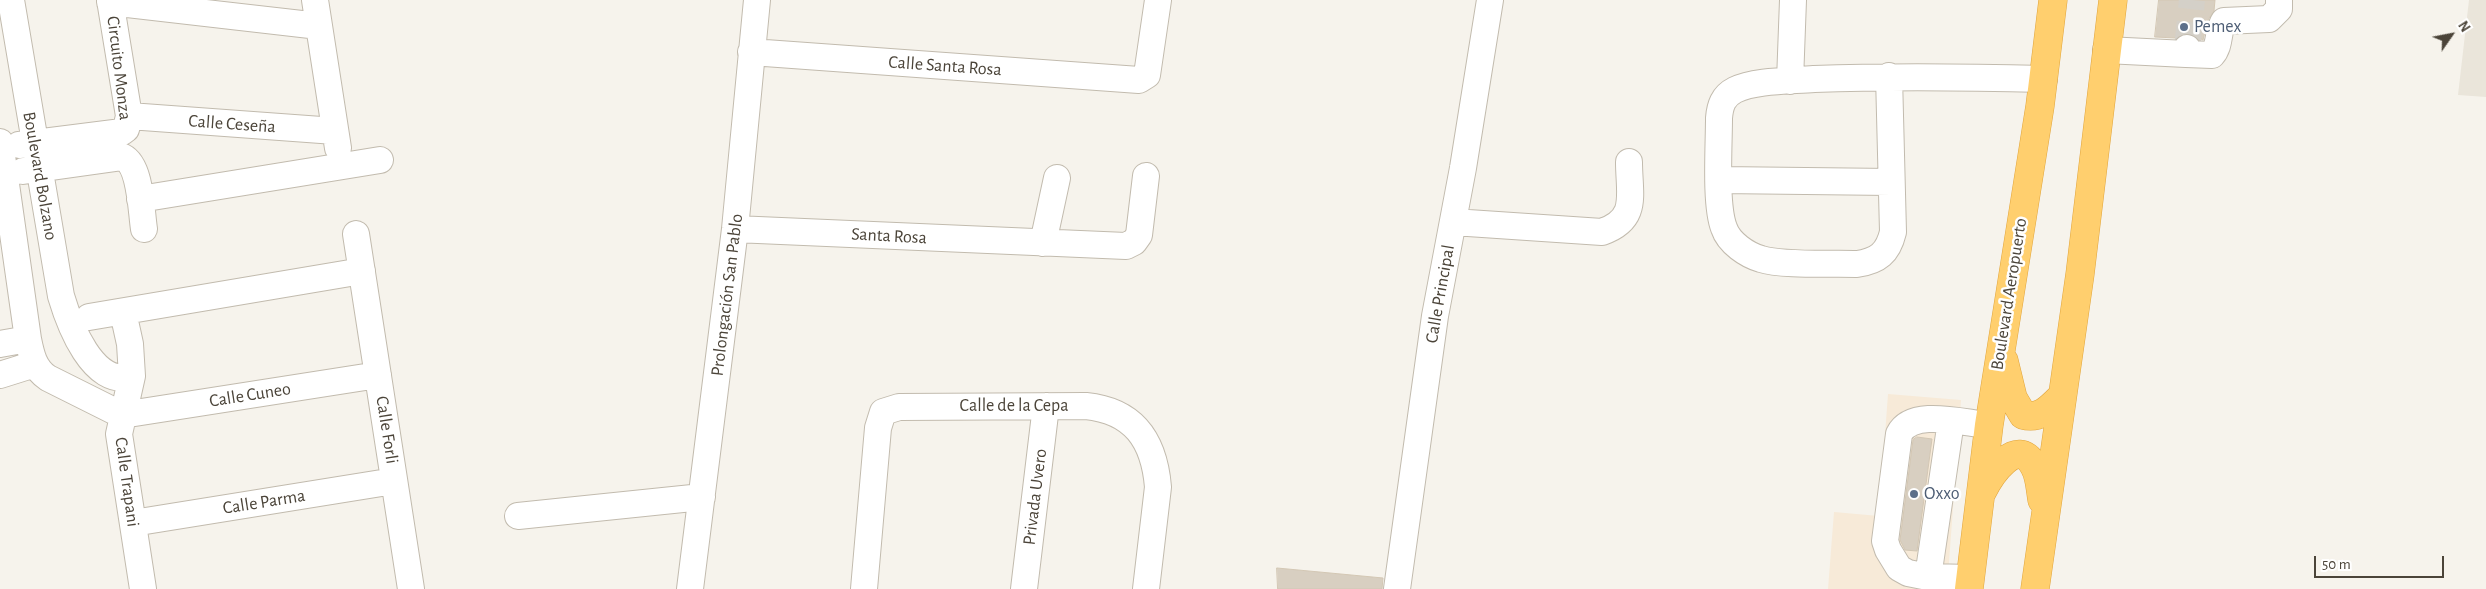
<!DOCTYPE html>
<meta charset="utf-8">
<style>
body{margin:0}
#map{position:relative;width:2486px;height:589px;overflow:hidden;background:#f6f3ec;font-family:"Alegreya Sans",sans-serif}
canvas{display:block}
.north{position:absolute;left:2426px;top:10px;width:50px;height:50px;-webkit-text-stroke:4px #fff;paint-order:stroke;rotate:57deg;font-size:14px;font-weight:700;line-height:20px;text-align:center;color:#4b4439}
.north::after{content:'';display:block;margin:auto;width:18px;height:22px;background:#4b4439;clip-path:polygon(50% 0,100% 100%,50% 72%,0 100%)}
.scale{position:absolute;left:2314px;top:556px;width:130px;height:22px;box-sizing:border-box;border:2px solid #4b4439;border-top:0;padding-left:6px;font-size:15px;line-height:18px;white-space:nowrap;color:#4b4439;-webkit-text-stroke:4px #fff;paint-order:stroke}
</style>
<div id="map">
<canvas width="2486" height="589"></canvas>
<div class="north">N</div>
<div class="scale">50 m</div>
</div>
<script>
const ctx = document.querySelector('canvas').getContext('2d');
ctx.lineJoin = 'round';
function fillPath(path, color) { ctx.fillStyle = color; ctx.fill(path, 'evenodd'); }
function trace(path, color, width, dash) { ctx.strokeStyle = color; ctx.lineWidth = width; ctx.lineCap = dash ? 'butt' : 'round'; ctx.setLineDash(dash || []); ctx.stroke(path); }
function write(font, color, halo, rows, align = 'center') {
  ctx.font = font + ' "Alegreya Sans",sans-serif'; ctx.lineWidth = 5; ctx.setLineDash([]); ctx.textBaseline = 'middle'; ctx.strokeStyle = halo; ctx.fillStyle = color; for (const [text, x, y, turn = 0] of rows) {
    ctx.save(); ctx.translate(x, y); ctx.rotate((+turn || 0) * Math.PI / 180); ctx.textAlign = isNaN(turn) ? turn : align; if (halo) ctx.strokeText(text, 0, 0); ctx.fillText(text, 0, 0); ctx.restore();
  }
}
fillPath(new Path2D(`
 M2469,0H2486V97L2458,95Z`), '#eae5da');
fillPath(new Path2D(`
 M1888,394L1961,400L1947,589H1828L1834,512L1879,516Z`), '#f7ead8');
const building = new Path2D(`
 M2159,0H2215L2214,11L2208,20L2203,40L2189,33L2181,34L2176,38L2155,37Z
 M1917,437L1932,439L1917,551L1905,550L1900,540L1913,440Z
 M1277,568L1383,578L1382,589H1278Z`);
fillPath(building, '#d8cfc1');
trace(building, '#d3c7b4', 1);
trace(new Path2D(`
 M2187,48L2192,0`), '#d4d0c8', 26, [26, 13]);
const minor = new Path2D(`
 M11,0L61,296C69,323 93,389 132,376
 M315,0L338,148
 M110,2L319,26
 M2106,50L2186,54L2187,48
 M751,52L1139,80L1147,75L1158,0
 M2186,54L2212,55C2221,45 2217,31 2224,21L2269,19L2279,9V0
 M1889,76L1893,232C1888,253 1878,261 1857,264C1832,263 1783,266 1761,259C1747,255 1729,243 1724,228C1715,205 1719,146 1719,118C1720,106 1723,96 1735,90C1755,80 1792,81 1814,79C1891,76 1967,77 2044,79
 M1790,81L1793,0
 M129,116L335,131
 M0,142L28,339C31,354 34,369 48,378L122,415
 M19,145L122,132L126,129L129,116L110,0
 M23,171L123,157C141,166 141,210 144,229
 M1720,180L1891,182
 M140,199L380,160
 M1453,222L1602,232C1639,219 1629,195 1629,162
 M735,229L1126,246L1134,242L1139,235L1146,176
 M356,234L411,589
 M1043,243L1057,178
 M123,312L130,344L132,376L119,434L143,589
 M89,317L362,271
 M0,344L28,339
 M0,375L35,364
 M122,415L378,375
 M518,516L702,497
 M133,523L394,481
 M1928,577L1951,421
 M1970,578L1928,577L1908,573L1899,568L1888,550L1885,541L1899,434C1912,408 1963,423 1989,425
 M690,589L735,229L757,0
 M864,589L878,428L883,412L899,407L1086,406C1134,411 1154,440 1158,487L1146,589
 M1024,589L1046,406
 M1397,589L1435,316L1463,168L1490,0`);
const highway = new Path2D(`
 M2004,361L2013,398L2023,415C2040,420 2051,407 2062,396
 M1982,492C1990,476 2017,434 2034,466C2040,476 2040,489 2042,500
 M1969,589L1989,425L2040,106L2053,0
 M2035,589L2080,274L2113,0`);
trace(minor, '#c2bbae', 28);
trace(highway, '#e0a43c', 29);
trace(minor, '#fff', 26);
trace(highway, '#ffcf6e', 28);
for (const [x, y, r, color] of [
 [2184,27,5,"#5c6f8a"],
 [1914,494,5,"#5c6f8a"]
]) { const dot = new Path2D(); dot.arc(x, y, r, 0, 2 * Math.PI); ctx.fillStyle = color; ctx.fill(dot); trace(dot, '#fff', 2); }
write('18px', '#4e5e75', '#fff', [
 ["Pemex",2194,27],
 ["Oxxo",1924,494]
], 'left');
write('18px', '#4b4439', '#fff', [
 ["Calle Santa Rosa",945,66,4],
 ["Circuito Monza",119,68,83],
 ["Calle Ceseña",232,124,4],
 ["Boulevard Bolzano",40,176,80],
 ["Santa Rosa",889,236,3],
 ["Calle Principal",1440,294,-80],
 ["Boulevard Aeropuerto",2009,294,-81],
 ["Prolongación San Pablo",727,295,-83],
 ["Calle Cuneo",250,395,-9],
 ["Calle de la Cepa",1014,406],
 ["Calle Forli",387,430,81],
 ["Calle Trapani",127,482,82],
 ["Privada Uvero",1035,497,-83],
 ["Calle Parma",264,502,-9]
]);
</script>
